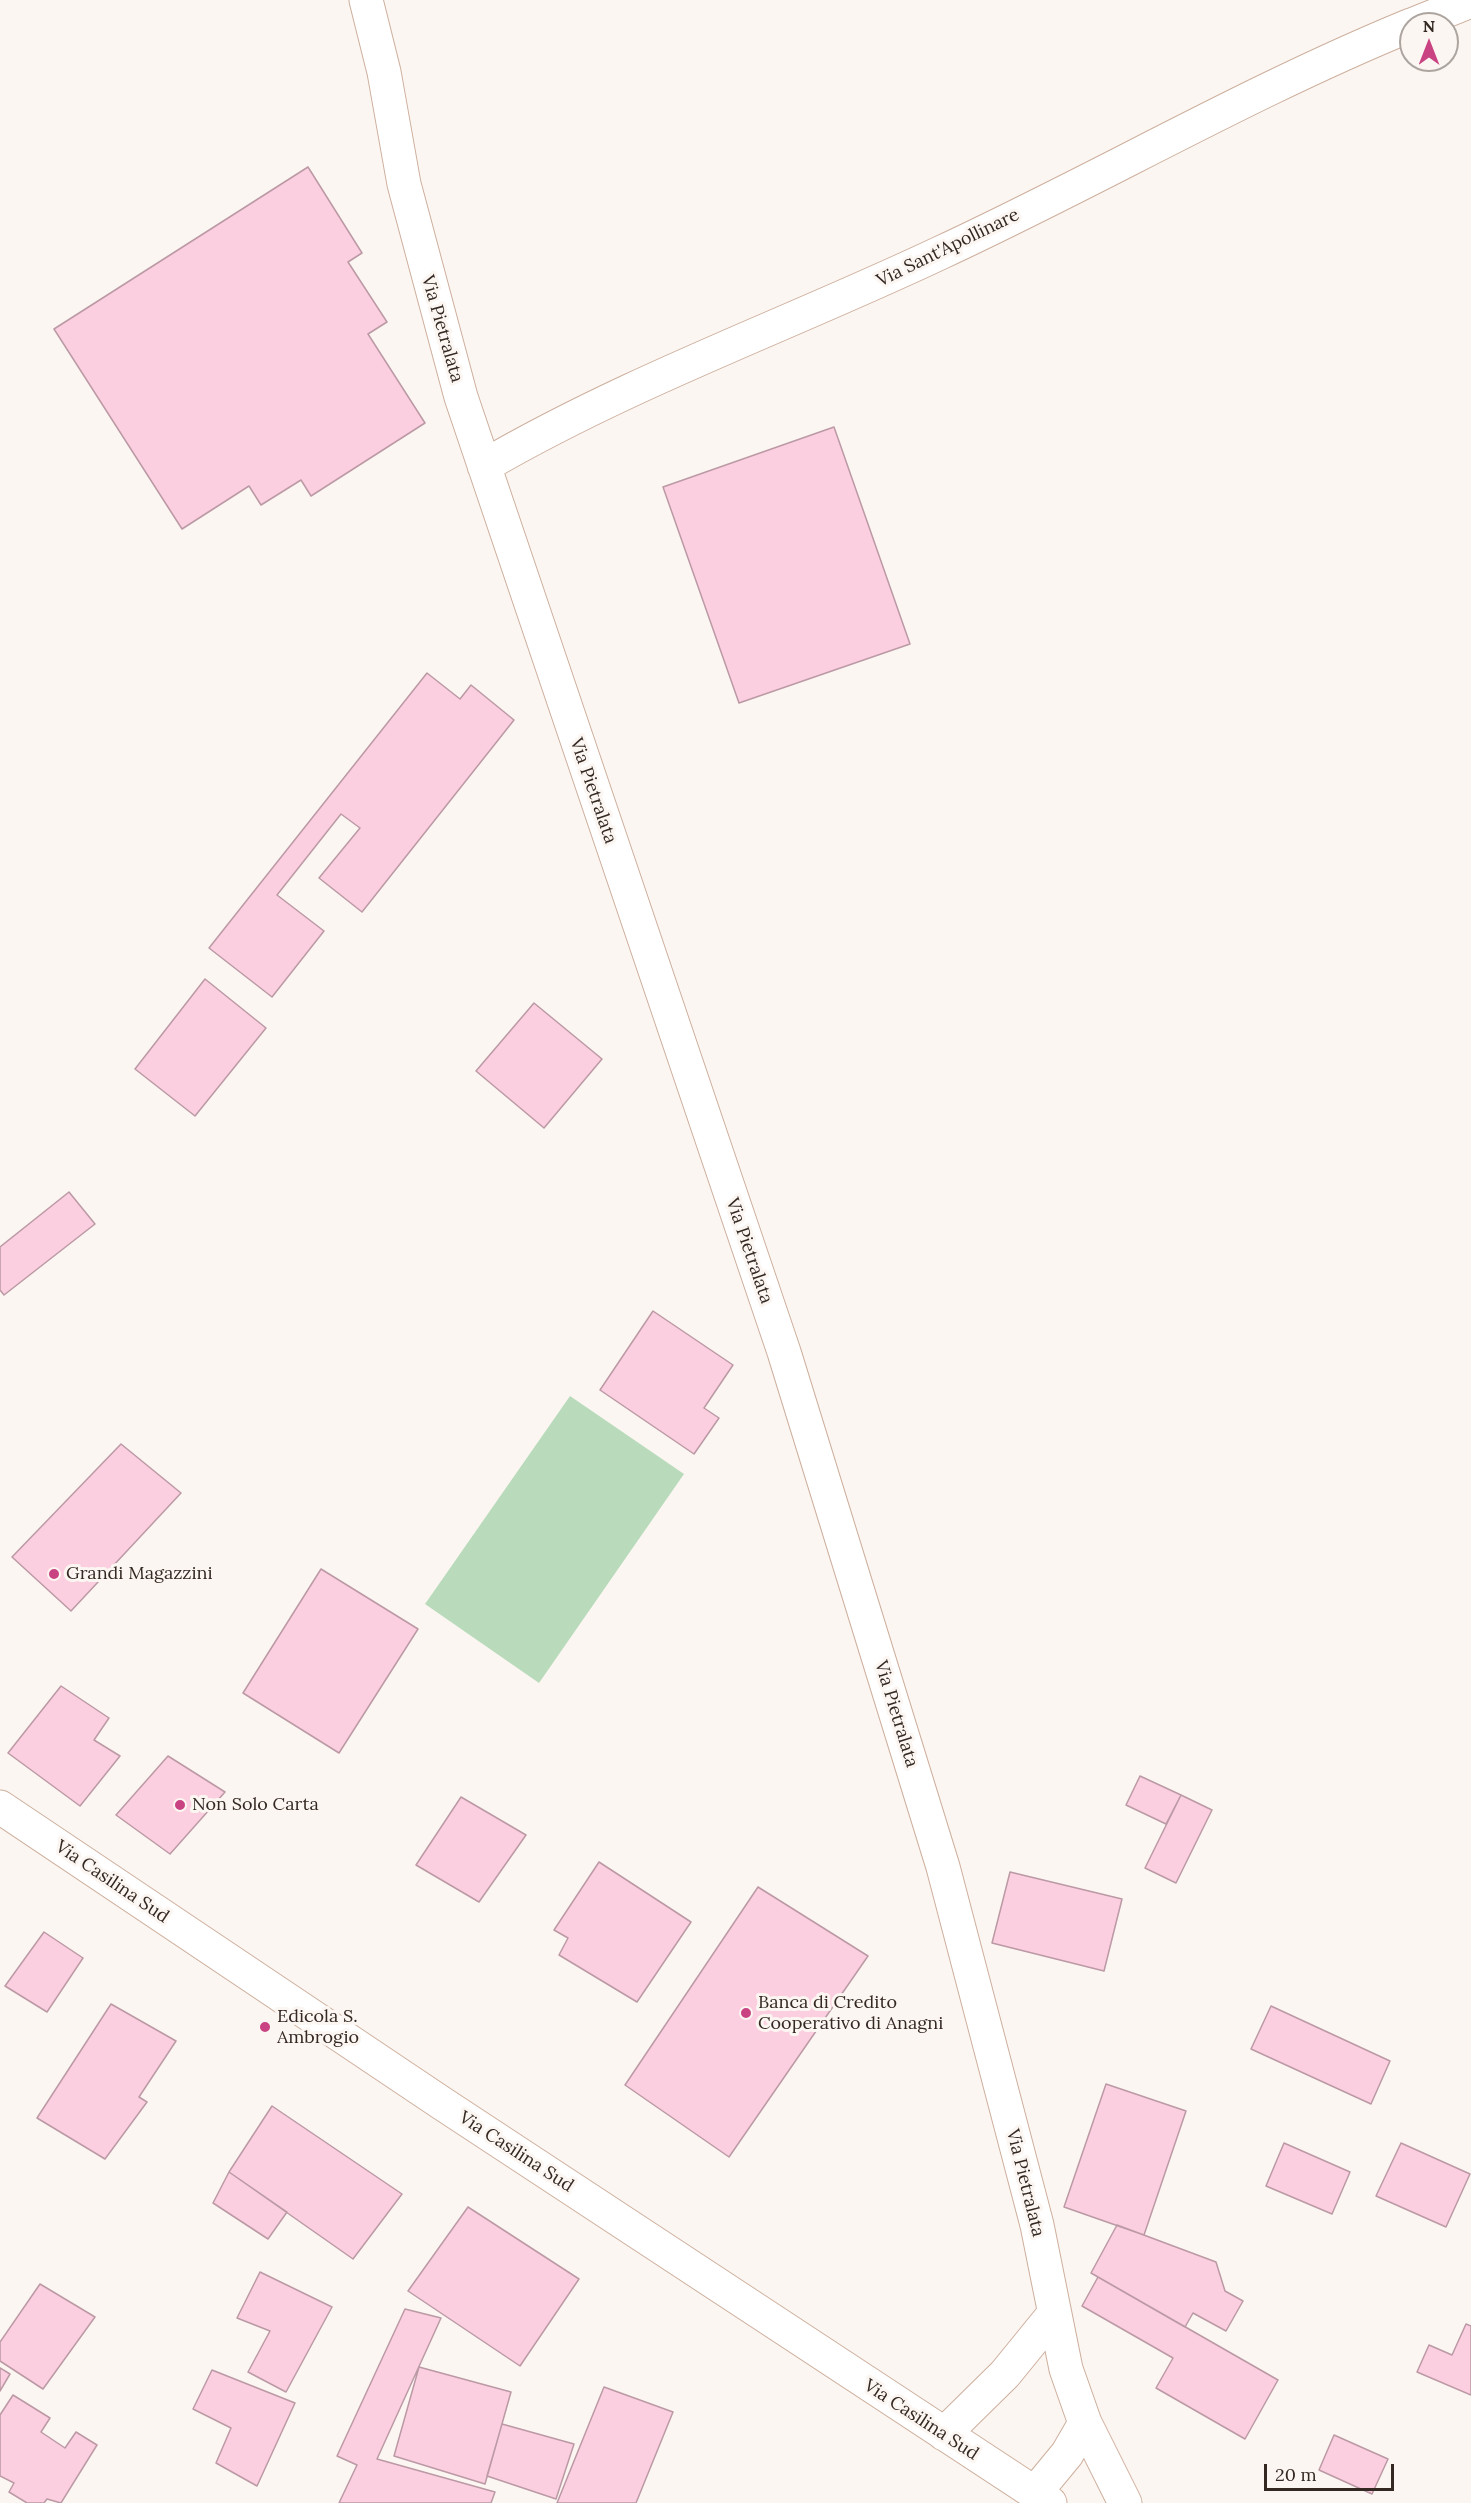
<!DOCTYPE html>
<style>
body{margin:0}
#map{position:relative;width:1471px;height:2503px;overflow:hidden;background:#fcf6f2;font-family:Lora,serif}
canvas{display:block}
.north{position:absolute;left:1399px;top:12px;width:60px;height:60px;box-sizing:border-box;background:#fcf6f2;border:2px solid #aca49f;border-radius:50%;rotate:0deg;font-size:16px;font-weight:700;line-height:24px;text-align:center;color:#342822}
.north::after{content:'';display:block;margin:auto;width:21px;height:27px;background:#c94282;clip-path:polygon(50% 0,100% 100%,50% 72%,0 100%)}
.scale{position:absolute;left:1264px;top:2464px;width:130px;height:27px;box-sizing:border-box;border:3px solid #342822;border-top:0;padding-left:8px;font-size:18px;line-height:21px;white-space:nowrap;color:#342822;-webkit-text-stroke:4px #fcf6f2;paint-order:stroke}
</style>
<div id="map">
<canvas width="1471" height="2503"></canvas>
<div class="north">N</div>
<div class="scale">20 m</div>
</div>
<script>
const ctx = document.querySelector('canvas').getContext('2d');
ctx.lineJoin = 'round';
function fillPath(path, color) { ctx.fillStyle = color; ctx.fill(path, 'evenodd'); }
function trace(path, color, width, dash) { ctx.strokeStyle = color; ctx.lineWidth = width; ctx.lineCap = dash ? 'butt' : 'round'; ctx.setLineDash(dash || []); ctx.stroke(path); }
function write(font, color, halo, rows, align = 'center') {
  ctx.font = font + ' Lora,serif'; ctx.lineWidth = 6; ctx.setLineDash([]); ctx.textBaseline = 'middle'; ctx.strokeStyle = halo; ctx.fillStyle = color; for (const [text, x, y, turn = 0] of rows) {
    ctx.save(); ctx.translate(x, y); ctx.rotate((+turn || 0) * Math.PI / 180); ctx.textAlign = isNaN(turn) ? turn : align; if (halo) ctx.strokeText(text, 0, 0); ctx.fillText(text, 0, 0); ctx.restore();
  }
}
fillPath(new Path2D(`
 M570,1396L684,1474L539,1683L425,1604Z`), '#b9dbbb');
const building = new Path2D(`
 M308,167L362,253L348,262L387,322L368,334L425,423L311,496L301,480L261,505L249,486L182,529L54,329Z
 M834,427L910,644L739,703L663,487Z
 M427,673L460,699L471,685L514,720L362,912L319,878L360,828L341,814L277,895L324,931L272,997L209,948Z
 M205,979L266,1028L195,1116L135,1069Z
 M534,1003L602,1059L544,1128L476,1071Z
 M69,1192L95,1224L4,1295L0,1290V1247Z
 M653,1311L733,1365L704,1408L719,1418L694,1454L600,1390Z
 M121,1444L181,1493L71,1611L12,1557Z
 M321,1569L418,1629L339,1753L243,1693Z
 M61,1686L109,1718L94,1740L120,1756L80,1806L8,1753Z
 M168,1756L225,1792L170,1854L116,1815Z
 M1140,1776L1181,1795L1166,1824L1126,1805Z
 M1181,1795L1212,1810L1176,1883L1145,1868Z
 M461,1797L526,1835L479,1902L416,1865Z
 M599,1862L691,1922L637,2002L559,1955L568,1938L554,1930Z
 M1010,1872L1122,1899L1104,1971L992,1943Z
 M758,1887L868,1956L729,2157L625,2085Z
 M44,1932L83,1958L47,2012L5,1986Z
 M111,2004L176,2041L139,2097L147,2102L105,2159L37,2118Z
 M1271,2006L1390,2061L1371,2104L1251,2049Z
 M1106,2084L1186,2111L1144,2235L1064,2207Z
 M272,2106L402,2194L353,2259L229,2172Z
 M1284,2143L1350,2172L1332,2214L1266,2186Z
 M1401,2143L1470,2174L1446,2227L1376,2196Z
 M229,2172L287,2212L268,2239L213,2203Z
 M468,2207L579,2279L520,2366L408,2291Z
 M1117,2225L1216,2262L1225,2291L1243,2301L1226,2331L1193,2313L1185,2327L1091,2273Z
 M260,2272L332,2307L286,2392L248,2372L270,2331L237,2318Z
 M1098,2277L1278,2380L1245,2439L1156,2388L1173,2358L1082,2306Z
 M40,2284L95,2317L43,2389L0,2361V2342Z
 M405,2309L441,2318L377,2459L495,2492L491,2503H339L357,2465L337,2456Z
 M1466,2324L1471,2326V2395L1417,2372L1429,2345L1452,2355Z
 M419,2367L511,2392L485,2484L394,2456Z
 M0,2368L10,2374L0,2391Z
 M212,2370L295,2403L257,2486L216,2463L231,2428L193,2409Z
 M604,2387L673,2412L636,2503H557Z
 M13,2395L50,2418L41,2432L65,2448L76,2432L97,2445L61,2503L47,2499L44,2503H27L9,2492L14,2483L0,2476V2415Z
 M502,2424L574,2444L556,2499L487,2476Z
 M1334,2435L1388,2459L1372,2494L1319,2470Z`);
fillPath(building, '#fbcfdf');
trace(building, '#bb99a5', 1.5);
const minor = new Path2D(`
 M366,0L384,72L404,184L461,397L784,1352L943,1867L1037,2225L1066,2369L1085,2423L1125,2503
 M1414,24L1471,1
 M484,466C630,381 790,324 942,252C1099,179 1250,91 1411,25
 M0,1807L443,2104L1050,2503
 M944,2434L1005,2374L1053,2315
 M1034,2494L1067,2454L1085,2423`);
trace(minor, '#cdaf9d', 35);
trace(minor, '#fff', 33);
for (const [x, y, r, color] of [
 [54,1574,6,"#c94282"],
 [180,1805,6,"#c94282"],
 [746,2013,6,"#c94282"],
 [265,2027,6,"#c94282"]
]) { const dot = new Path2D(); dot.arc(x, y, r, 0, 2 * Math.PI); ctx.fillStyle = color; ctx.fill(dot); trace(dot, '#fcf6f2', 2); }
write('18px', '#342822', '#fcf6f2', [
 ["Via Sant'Apollinare",948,248,-26],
 ["Via Pietralata",442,329,74],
 ["Via Pietralata",593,791,71],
 ["Via Pietralata",749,1251,71],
 ["Via Pietralata",896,1714,73],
 ["Via Casilina Sud",112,1882,34],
 ["Via Casilina Sud",516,2152,33],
 ["Via Pietralata",1025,2183,76],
 ["Via Casilina Sud",921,2420,33]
]);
write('18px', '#342822', '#fcf6f2', [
 ["Grandi Magazzini",66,1574],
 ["Non Solo Carta",192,1805],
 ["Banca di Credito",758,2003],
 ["Cooperativo di Anagni",758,2024],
 ["Edicola S.",277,2017],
 ["Ambrogio",277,2038]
], 'left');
</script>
